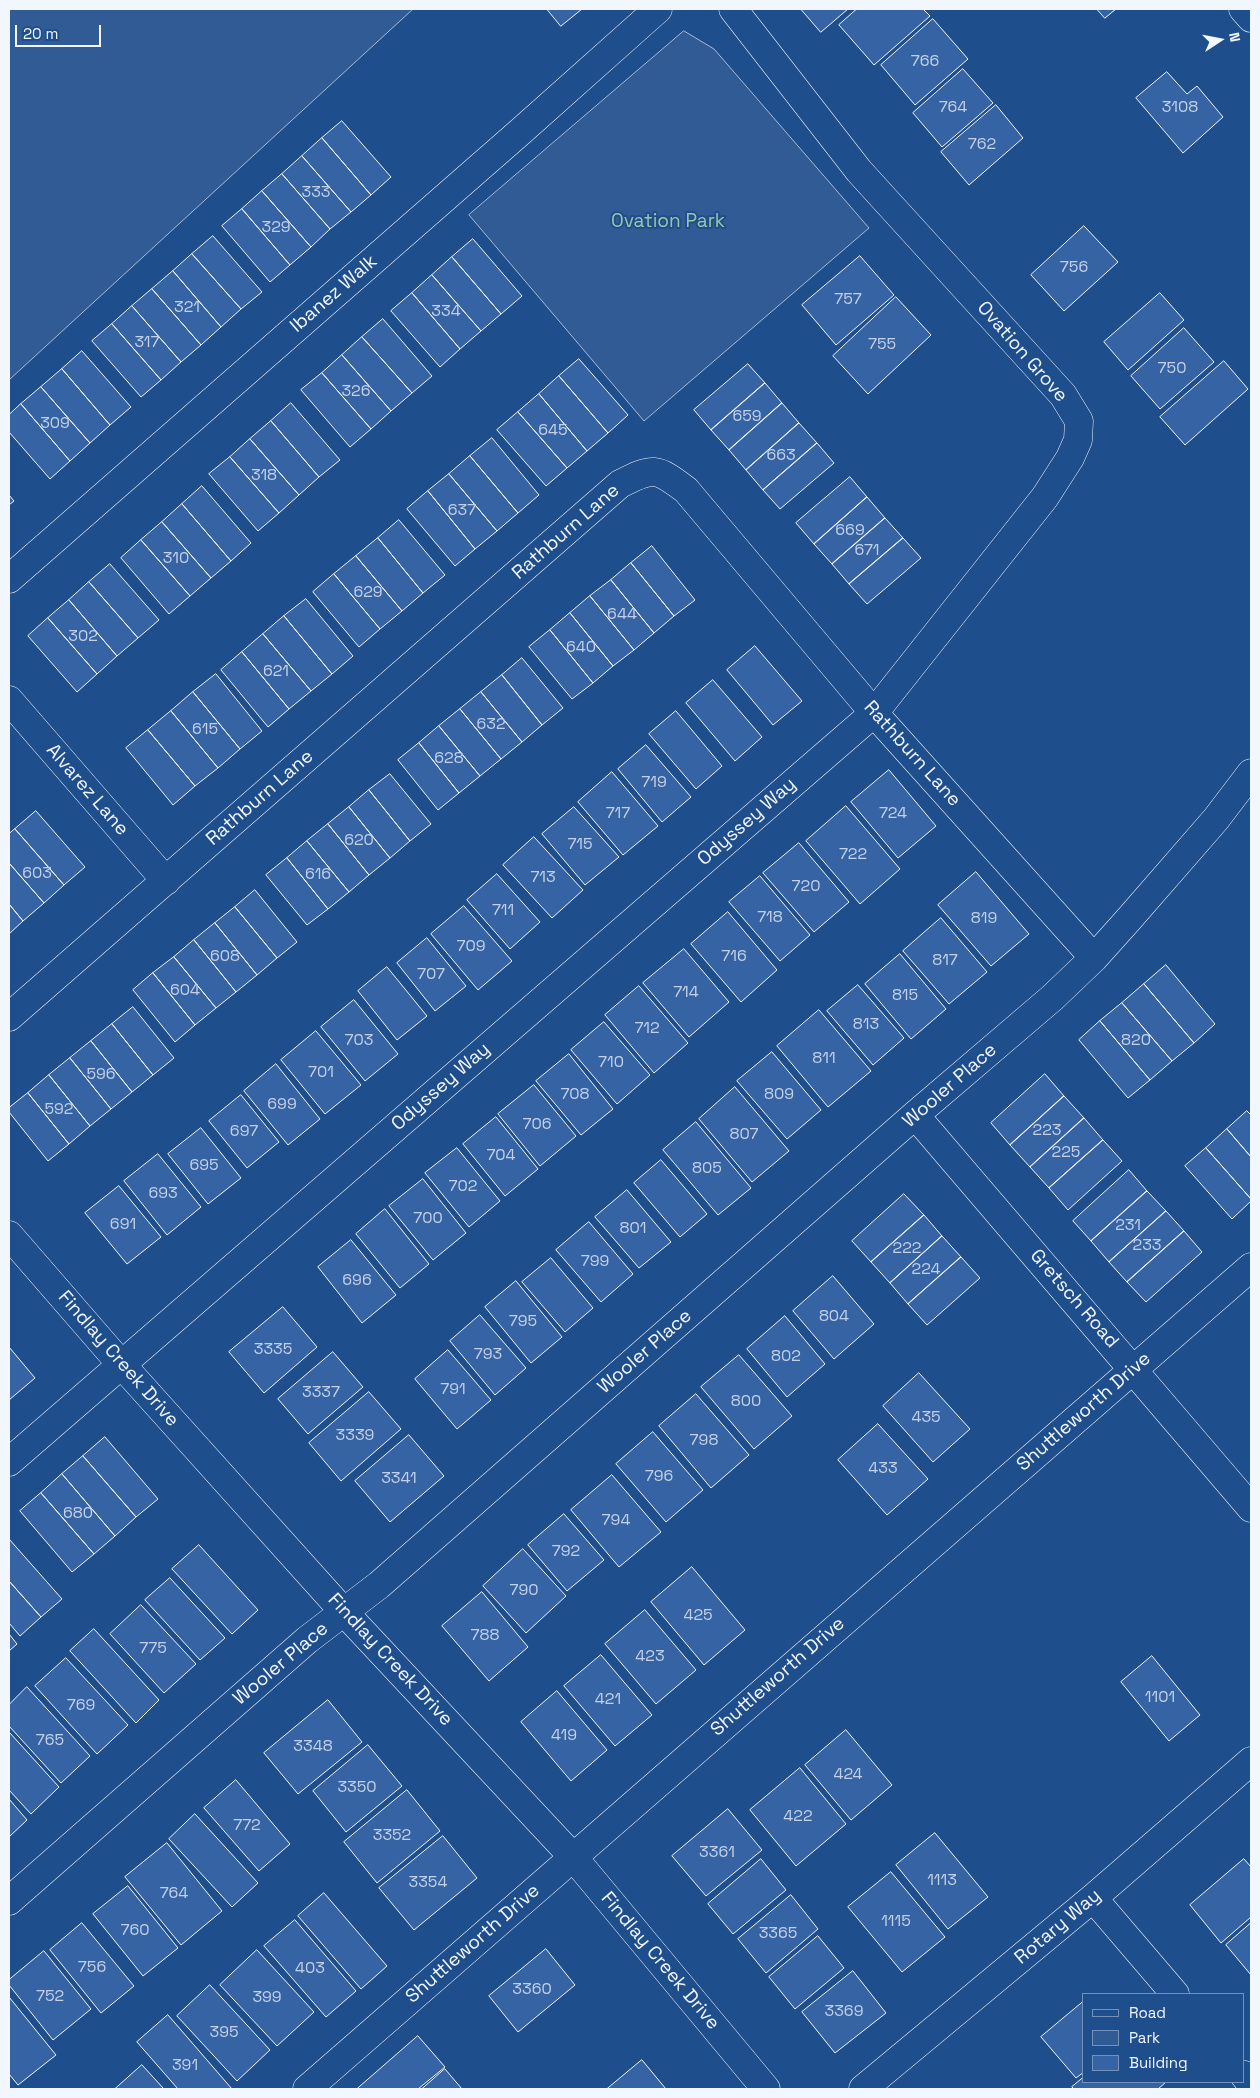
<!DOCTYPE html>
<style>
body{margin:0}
#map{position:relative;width:1260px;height:2098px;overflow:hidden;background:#1f4e8c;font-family:"Space Grotesk",sans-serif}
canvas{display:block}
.frame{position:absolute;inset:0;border:10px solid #f2f6ff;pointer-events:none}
.legend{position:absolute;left:1082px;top:1993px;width:162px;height:90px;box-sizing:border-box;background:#1f4e8c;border:1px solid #7391ba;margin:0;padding:6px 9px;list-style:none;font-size:15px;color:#f2f6ff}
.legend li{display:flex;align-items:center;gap:10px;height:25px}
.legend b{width:25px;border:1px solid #7391ba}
.north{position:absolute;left:1195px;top:15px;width:50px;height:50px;-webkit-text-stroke:4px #1f4e8c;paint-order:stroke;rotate:79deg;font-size:14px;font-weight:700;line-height:20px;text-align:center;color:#f2f6ff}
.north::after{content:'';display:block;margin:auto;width:18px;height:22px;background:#f2f6ff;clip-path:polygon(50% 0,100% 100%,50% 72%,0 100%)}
.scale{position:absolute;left:15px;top:25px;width:86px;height:22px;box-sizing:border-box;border:2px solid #f2f6ff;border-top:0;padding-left:6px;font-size:15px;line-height:18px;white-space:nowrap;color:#f2f6ff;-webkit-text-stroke:4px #1f4e8c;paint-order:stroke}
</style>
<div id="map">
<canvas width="1260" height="2098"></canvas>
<div class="frame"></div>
<ul class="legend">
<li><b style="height:6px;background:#1f4e8c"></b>Road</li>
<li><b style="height:14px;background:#305b95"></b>Park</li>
<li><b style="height:14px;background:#3563a3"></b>Building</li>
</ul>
<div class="north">N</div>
<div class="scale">20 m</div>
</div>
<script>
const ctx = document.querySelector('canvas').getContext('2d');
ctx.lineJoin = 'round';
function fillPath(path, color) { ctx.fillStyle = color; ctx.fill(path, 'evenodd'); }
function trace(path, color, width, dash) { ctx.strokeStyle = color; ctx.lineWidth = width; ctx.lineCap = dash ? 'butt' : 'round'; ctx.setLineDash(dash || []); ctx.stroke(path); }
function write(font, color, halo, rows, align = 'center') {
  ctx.font = font + ' "Space Grotesk",sans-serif'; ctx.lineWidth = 4; ctx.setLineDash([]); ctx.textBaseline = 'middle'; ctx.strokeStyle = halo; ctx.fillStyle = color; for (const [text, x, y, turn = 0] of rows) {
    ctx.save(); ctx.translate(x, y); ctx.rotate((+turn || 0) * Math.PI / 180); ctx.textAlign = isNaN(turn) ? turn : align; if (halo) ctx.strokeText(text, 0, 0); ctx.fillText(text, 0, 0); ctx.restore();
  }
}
const green = new Path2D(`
 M9,9H413L9,380Z
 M684,31L714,49L869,228L644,421L469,215Z`);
fillPath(green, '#305b95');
trace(green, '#a8bbd7', 1);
const building = new Path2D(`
 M547,9H582L561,26Z
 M801,9H848L821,32Z
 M857,9H923L930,16L874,65L839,25Z
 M1097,9H1116L1105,18Z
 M933,19L968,59L915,105L881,65Z
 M963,69L993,103L942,147L913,113Z
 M1167,72L1187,94L1197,86L1223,117L1183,153L1136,98Z
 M996,105L1023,138L969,185L941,152Z
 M342,121L391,177L371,195L322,138Z
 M322,138L371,195L351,212L302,156Z
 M302,156L351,212L330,229L282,174Z
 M282,174L330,229L311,247L262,191Z
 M262,191L311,247L290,265L242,209Z
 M242,209L290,265L270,282L222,226Z
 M1084,226L1118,262L1064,311L1031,275Z
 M213,236L262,292L241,309L192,254Z
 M473,239L522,296L501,314L452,257Z
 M192,254L241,309L221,327L173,271Z
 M860,256L894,295L836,345L802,305Z
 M452,257L501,314L481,331L432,275Z
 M173,271L221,327L201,345L152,289Z
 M432,275L481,331L460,349L412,293Z
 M152,289L201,345L181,362L132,306Z
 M412,293L460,349L440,367L391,311Z
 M1160,293L1184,320L1128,370L1104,342Z
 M896,297L931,335L868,394L833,356Z
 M132,306L181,362L161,380L112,324Z
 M383,319L432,376L412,393L362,337Z
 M112,324L161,380L141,397L92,341Z
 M1184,328L1214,362L1160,409L1131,376Z
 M362,337L412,393L391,411L342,355Z
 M82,351L131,407L110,425L62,369Z
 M342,355L391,411L371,429L322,373Z
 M579,359L628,415L608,433L559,376Z
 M1224,361L1248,389L1185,445L1160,417Z
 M748,364L765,383L711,430L694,410Z
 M62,369L110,425L90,443L41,387Z
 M322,373L371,429L350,447L301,390Z
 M559,376L608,433L587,451L539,394Z
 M765,383L782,403L729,450L711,430Z
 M41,387L90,443L70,461L21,404Z
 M539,394L587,451L567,468L518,412Z
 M291,403L340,460L319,477L271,421Z
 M782,403L799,423L746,470L729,450Z
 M21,404L70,461L50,479L9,432V415Z
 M518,412L567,468L546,486L497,430Z
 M271,421L319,477L299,495L250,439Z
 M799,423L817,443L763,490L746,470Z
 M492,438L539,495L518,513L470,456Z
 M250,439L299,495L279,513L230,457Z
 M817,443L834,463L780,509L763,490Z
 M470,456L518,513L497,531L449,474Z
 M230,457L279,513L258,531L209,474Z
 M449,474L497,531L475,549L428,491Z
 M850,477L867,497L814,544L796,523Z
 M202,486L251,543L231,561L182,504Z
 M428,491L475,549L455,566L407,509Z
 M9,495L14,501L9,505Z
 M867,497L885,518L832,564L814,544Z
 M182,504L231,561L211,578L162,522Z
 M885,518L903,538L849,584L832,564Z
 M399,520L445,575L423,593L378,538Z
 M162,522L211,578L190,596L141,540Z
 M378,538L423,593L402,611L356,556Z
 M903,538L921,558L867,604L849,584Z
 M141,540L190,596L169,614L121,558Z
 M652,546L695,600L674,616L631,563Z
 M356,556L402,611L380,629L334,574Z
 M631,563L674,616L654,633L611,580Z
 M110,564L159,620L138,638L89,582Z
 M334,574L380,629L359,647L313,592Z
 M611,580L654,633L634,650L590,596Z
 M89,582L138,638L117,656L69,600Z
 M590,596L634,650L613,666L570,613Z
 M306,599L353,656L332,674L284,616Z
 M69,600L117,656L97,674L48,618Z
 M570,613L613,666L593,683L550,630Z
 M284,616L332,674L311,691L263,634Z
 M48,618L97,674L77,692L28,636Z
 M550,630L593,683L572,699L529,647Z
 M263,634L311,691L289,709L242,652Z
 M755,646L802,701L773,725L727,670Z
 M242,652L289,709L268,727L221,670Z
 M522,658L563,708L542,725L502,675Z
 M216,674L262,731L240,749L193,692Z
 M502,675L542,725L522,742L481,692Z
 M713,680L762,737L735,761L686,703Z
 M193,692L240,749L218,768L171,711Z
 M481,692L522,742L501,759L460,709Z
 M460,709L501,759L480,776L439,726Z
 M171,711L218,768L195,786L148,730Z
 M676,711L722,766L696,789L649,734Z
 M439,726L480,776L459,793L419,743Z
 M148,730L195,786L173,805L126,748Z
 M419,743L459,793L438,810L398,760Z
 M646,745L691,797L662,822L618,769Z
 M889,770L936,826L898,858L851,802Z
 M612,772L658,826L623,855L578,802Z
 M390,774L431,824L410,841L369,790Z
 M369,790L410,841L390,858L349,807Z
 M846,806L900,869L860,904L806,841Z
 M349,807L390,858L369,875L328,824Z
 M574,807L619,857L585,885L542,834Z
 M36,811L85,867L64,885L15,829Z
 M328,824L369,875L349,892L307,841Z
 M15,829L64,885L44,903L9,863V834Z
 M534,837L583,890L552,918L503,865Z
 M307,841L349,892L328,909L287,858Z
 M799,843L849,902L814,932L763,873Z
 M287,858L328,909L307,925L266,875Z
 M9,863L44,903L23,921L9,904Z
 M976,872L1029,934L991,966L938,905Z
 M497,874L540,922L510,949L467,900Z
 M760,876L810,935L780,961L729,902Z
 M255,890L297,942L277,958L235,907Z
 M9,904L23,921L9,934Z
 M464,906L512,961L478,990L431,934Z
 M235,907L277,958L257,975L215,923Z
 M728,912L777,970L741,1002L691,944Z
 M941,918L987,972L949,1004L903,951Z
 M215,923L257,975L236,992L194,940Z
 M427,938L466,986L435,1011L397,963Z
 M194,940L236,992L216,1008L174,957Z
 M684,949L729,1002L689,1037L643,983Z
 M900,954L946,1009L911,1039L865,984Z
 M174,957L216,1008L195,1025L153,973Z
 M1166,965L1215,1024L1194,1043L1144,984Z
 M387,967L427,1016L397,1040L358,991Z
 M153,973L195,1025L175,1042L133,990Z
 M1144,984L1194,1043L1172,1061L1122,1003Z
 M858,985L904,1038L873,1065L827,1011Z
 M639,986L688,1043L654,1073L605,1015Z
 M354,1000L398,1054L365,1081L321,1027Z
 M1122,1003L1172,1061L1150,1080L1100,1021Z
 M133,1007L174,1058L153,1075L112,1024Z
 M819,1010L871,1071L828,1107L777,1046Z
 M1100,1021L1150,1080L1128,1098L1079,1040Z
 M604,1022L650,1075L617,1104L571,1050Z
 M112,1024L153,1075L132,1092L91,1041Z
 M316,1031L361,1085L325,1114L281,1060Z
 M91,1041L132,1092L111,1109L70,1058Z
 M772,1052L821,1110L787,1139L737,1081Z
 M569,1054L613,1109L581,1135L536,1081Z
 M70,1058L111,1109L90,1126L49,1075Z
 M276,1064L320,1119L288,1145L244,1091Z
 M1045,1074L1064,1096L1010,1145L991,1123Z
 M49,1075L90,1126L69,1144L28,1093Z
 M534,1085L576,1136L540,1166L498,1114Z
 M735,1087L789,1151L752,1182L699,1119Z
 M28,1093L69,1144L48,1161L9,1112V1108Z
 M241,1095L279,1142L247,1168L209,1121Z
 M1064,1096L1084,1118L1030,1167L1010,1145Z
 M1247,1111L1251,1115V1157L1227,1129Z
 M496,1117L538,1169L505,1196L463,1144Z
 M1084,1118L1103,1140L1049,1188L1030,1167Z
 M696,1122L751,1188L718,1215L663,1150Z
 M201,1128L241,1178L208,1204L168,1154Z
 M1227,1129L1251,1157V1199L1206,1148Z
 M1103,1140L1122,1161L1068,1210L1049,1188Z
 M457,1148L500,1201L469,1227L425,1173Z
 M1206,1148L1251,1199V1201L1232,1219L1185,1166Z
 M158,1154L201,1207L167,1235L124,1181Z
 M661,1160L707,1214L680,1237L634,1183Z
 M1129,1170L1147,1191L1091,1241L1073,1221Z
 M423,1179L466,1233L433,1260L389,1206Z
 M119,1186L161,1237L127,1264L85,1213Z
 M627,1190L671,1242L639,1268L595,1217Z
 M1147,1191L1166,1211L1109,1262L1091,1241Z
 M904,1194L924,1215L871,1262L852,1241Z
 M385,1209L429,1264L400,1288L356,1234Z
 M1166,1211L1184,1231L1127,1282L1109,1262Z
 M924,1215L942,1236L890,1283L871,1262Z
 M589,1222L633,1274L601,1302L556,1250Z
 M1184,1231L1202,1252L1146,1302L1127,1282Z
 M942,1236L961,1257L908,1304L890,1283Z
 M351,1240L396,1295L362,1323L318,1267Z
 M961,1257L980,1278L927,1325L908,1304Z
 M551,1258L593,1308L565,1332L522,1282Z
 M833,1276L874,1324L834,1359L793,1311Z
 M516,1281L562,1337L531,1363L485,1307Z
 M283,1307L317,1347L264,1393L229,1352Z
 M480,1315L526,1368L495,1395L450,1341Z
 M785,1316L825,1364L787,1397L747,1349Z
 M9,1347L35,1378L9,1400Z
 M448,1350L491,1400L457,1429L415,1379Z
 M333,1352L363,1387L308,1434L278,1399Z
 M739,1355L792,1416L754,1449L701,1387Z
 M919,1373L970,1429L933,1462L883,1406Z
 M369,1392L401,1429L341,1481L309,1443Z
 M696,1394L749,1455L711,1488L659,1426Z
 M878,1424L928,1479L887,1515L838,1460Z
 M653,1432L703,1490L666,1522L616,1464Z
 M409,1435L444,1476L390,1522L355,1481Z
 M105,1437L158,1499L136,1517L83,1456Z
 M83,1456L136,1517L115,1536L62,1474Z
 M62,1474L115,1536L94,1554L41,1493Z
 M612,1475L661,1532L619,1567L571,1510Z
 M41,1493L94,1554L72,1572L20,1511Z
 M564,1514L604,1560L567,1591L528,1545Z
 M9,1539L62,1599L41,1617L9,1581Z
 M199,1545L258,1610L232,1634L172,1569Z
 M523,1549L566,1596L526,1633L483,1586Z
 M692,1567L745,1630L704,1665L651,1602Z
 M170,1578L225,1638L200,1660L145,1600Z
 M9,1581L41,1617L20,1636L9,1623Z
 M482,1592L528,1647L489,1681L442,1626Z
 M141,1605L196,1664L164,1693L110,1634Z
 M645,1610L696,1670L656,1704L605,1644Z
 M94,1629L159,1700L136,1723L70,1651Z
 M9,1634L17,1644L9,1651Z
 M601,1655L652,1715L615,1746L564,1686Z
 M1152,1656L1200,1715L1169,1741L1121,1682Z
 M66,1658L128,1725L97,1754L35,1686Z
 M27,1687L90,1756L61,1783L9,1726V1705Z
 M557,1691L607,1750L571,1781L521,1722Z
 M328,1700L362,1742L298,1794L264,1753Z
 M846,1730L892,1785L851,1820L805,1765Z
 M9,1732L59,1787L31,1814L9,1790Z
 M368,1745L402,1786L346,1832L313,1791Z
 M800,1768L846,1824L796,1866L750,1810Z
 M236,1780L290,1844L259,1871L204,1808Z
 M407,1790L440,1831L377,1883L344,1842Z
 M9,1799L27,1820L9,1837Z
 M728,1809L762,1850L706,1896L672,1856Z
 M195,1814L258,1883L232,1907L169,1839Z
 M935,1833L988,1897L948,1929L896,1865Z
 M443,1836L477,1878L414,1930L379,1888Z
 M167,1843L222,1911L181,1945L125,1877Z
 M761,1859L786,1890L733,1934L708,1904Z
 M1244,1859L1251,1867V1917L1221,1943L1190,1905Z
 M891,1872L945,1937L902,1972L848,1907Z
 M128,1886L178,1948L143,1976L93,1914Z
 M324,1893L387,1966L361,1989L298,1916Z
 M791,1895L818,1929L766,1973L738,1939Z
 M295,1920L356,1991L326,2017L264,1946Z
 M82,1923L134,1986L101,2013L50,1950Z
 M1251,1923V1975L1226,1945Z
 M818,1936L844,1968L795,2009L769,1977Z
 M546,1949L575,1985L518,2032L489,1996Z
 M257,1950L314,2012L277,2046L220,1985Z
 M44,1951L91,2009L53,2040L9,1985V1980Z
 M853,1971L886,2013L835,2053L802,2012Z
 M210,1985L270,2050L237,2081L177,2016Z
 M9,1997L56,2055L18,2085L9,2074Z
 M1084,2001V2072L1076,2078L1041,2037Z
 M168,2015L232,2089H178L137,2042Z
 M418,2036L445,2067L418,2089H357Z
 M642,2060L666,2089H607Z
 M142,2065L164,2089H115Z
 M445,2069L462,2089H422Z
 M1084,2077V2082H1166L1158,2089H1074L1072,2087Z`);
fillPath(building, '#3563a3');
trace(building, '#f2f6ff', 1);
const minor = new Path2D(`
 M1243,9L1251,18
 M9,579L520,132L658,9
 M9,700L166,881
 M9,1017L620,484C653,467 656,467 686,490L874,713L1094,958
 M915,1115L1251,1508
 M9,1235L121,1364L344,1612L574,1858L766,2089
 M9,1462L874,713L1045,497L1070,458L1078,440L1079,421L1063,395L859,171L733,9
 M1093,1898L1175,1994
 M9,1901L307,1640L379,1585L915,1115L1052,998L1094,958L1129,919L1216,819L1251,773
 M1244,2075L1251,2084
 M307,2089L1251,1267
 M863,2089L1093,1898L1251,1761`);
trace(minor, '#f2f6ff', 29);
trace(minor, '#1f4e8c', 28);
write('16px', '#c3d1e8', null, [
 ["766",925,62],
 ["764",953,108],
 ["3108",1180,108],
 ["762",982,145],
 ["333",316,193],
 ["329",276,228],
 ["756",1074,268],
 ["757",848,300],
 ["321",187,308],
 ["334",446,312],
 ["317",147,343],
 ["755",882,345],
 ["750",1172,369],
 ["326",356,392],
 ["659",747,417],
 ["309",55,424],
 ["645",553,431],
 ["663",781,456],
 ["318",264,476],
 ["637",462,511],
 ["669",850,531],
 ["671",867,551],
 ["310",176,559],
 ["629",368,593],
 ["644",622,615],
 ["302",83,637],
 ["640",581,648],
 ["621",276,672],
 ["632",491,725],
 ["615",205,730],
 ["628",449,759],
 ["719",654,783],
 ["717",618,814],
 ["724",893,814],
 ["620",359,841],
 ["715",580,845],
 ["722",853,855],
 ["603",37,874],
 ["616",318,875],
 ["713",543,878],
 ["720",806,887],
 ["711",503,911],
 ["718",770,918],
 ["819",984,919],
 ["709",471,947],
 ["608",225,957],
 ["716",734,957],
 ["817",945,961],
 ["707",431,975],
 ["604",185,991],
 ["714",686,993],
 ["815",905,996],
 ["813",866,1025],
 ["712",647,1029],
 ["703",359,1041],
 ["820",1136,1041],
 ["811",824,1059],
 ["710",611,1063],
 ["701",321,1073],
 ["596",101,1075],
 ["708",575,1095],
 ["809",779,1095],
 ["699",282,1105],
 ["592",59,1110],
 ["706",537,1125],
 ["223",1047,1131],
 ["697",244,1132],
 ["807",744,1135],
 ["225",1066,1153],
 ["704",501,1156],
 ["695",204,1166],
 ["805",707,1169],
 ["702",463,1187],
 ["693",163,1194],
 ["700",428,1219],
 ["691",123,1225],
 ["231",1128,1226],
 ["801",633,1229],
 ["233",1147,1246],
 ["222",907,1249],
 ["799",595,1262],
 ["224",926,1270],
 ["696",357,1281],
 ["804",834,1317],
 ["795",523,1322],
 ["3335",273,1350],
 ["793",488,1355],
 ["802",786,1357],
 ["791",453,1390],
 ["3337",321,1393],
 ["800",746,1402],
 ["435",926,1418],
 ["3339",355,1436],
 ["798",704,1441],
 ["433",883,1469],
 ["796",659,1477],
 ["3341",399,1479],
 ["680",78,1514],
 ["794",616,1521],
 ["792",566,1552],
 ["790",524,1591],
 ["425",698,1616],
 ["788",485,1636],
 ["775",153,1649],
 ["423",650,1657],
 ["1101",1160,1698],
 ["421",608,1700],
 ["769",81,1706],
 ["419",564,1736],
 ["765",50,1741],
 ["3348",313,1747],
 ["424",848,1775],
 ["3350",357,1788],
 ["422",798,1817],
 ["772",247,1826],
 ["3352",392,1836],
 ["3361",717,1853],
 ["1113",942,1881],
 ["3354",428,1883],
 ["764",174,1894],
 ["1115",896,1922],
 ["760",135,1931],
 ["3365",778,1934],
 ["756",92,1968],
 ["403",310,1969],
 ["3360",532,1990],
 ["752",50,1997],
 ["399",267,1998],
 ["3369",844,2012],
 ["395",224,2033],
 ["391",185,2066]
]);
write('19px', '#97c8a6', '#1f4e8c', [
 ["Ovation Park",668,222]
]);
write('19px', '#f2f6ff', '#1f4e8c', [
 ["Ibanez Walk",334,294,-41],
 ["Ovation Grove",1022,352,49],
 ["Rathburn Lane",566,532,-41],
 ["Rathburn Lane",912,754,48],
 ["Alvarez Lane",87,790,49],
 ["Rathburn Lane",260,798,-41],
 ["Odyssey Way",747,822,-41],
 ["Wooler Place",950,1086,-41],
 ["Odyssey Way",441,1087,-41],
 ["Gretsch Road",1074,1299,49],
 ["Wooler Place",645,1352,-41],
 ["Findlay Creek Drive",118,1359,49],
 ["Shuttleworth Drive",1084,1412,-41],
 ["Findlay Creek Drive",390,1660,47],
 ["Wooler Place",281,1664,-40],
 ["Shuttleworth Drive",778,1677,-41],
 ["Rotary Way",1058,1927,-40],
 ["Shuttleworth Drive",473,1944,-41],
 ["Findlay Creek Drive",660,1961,50]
]);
</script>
